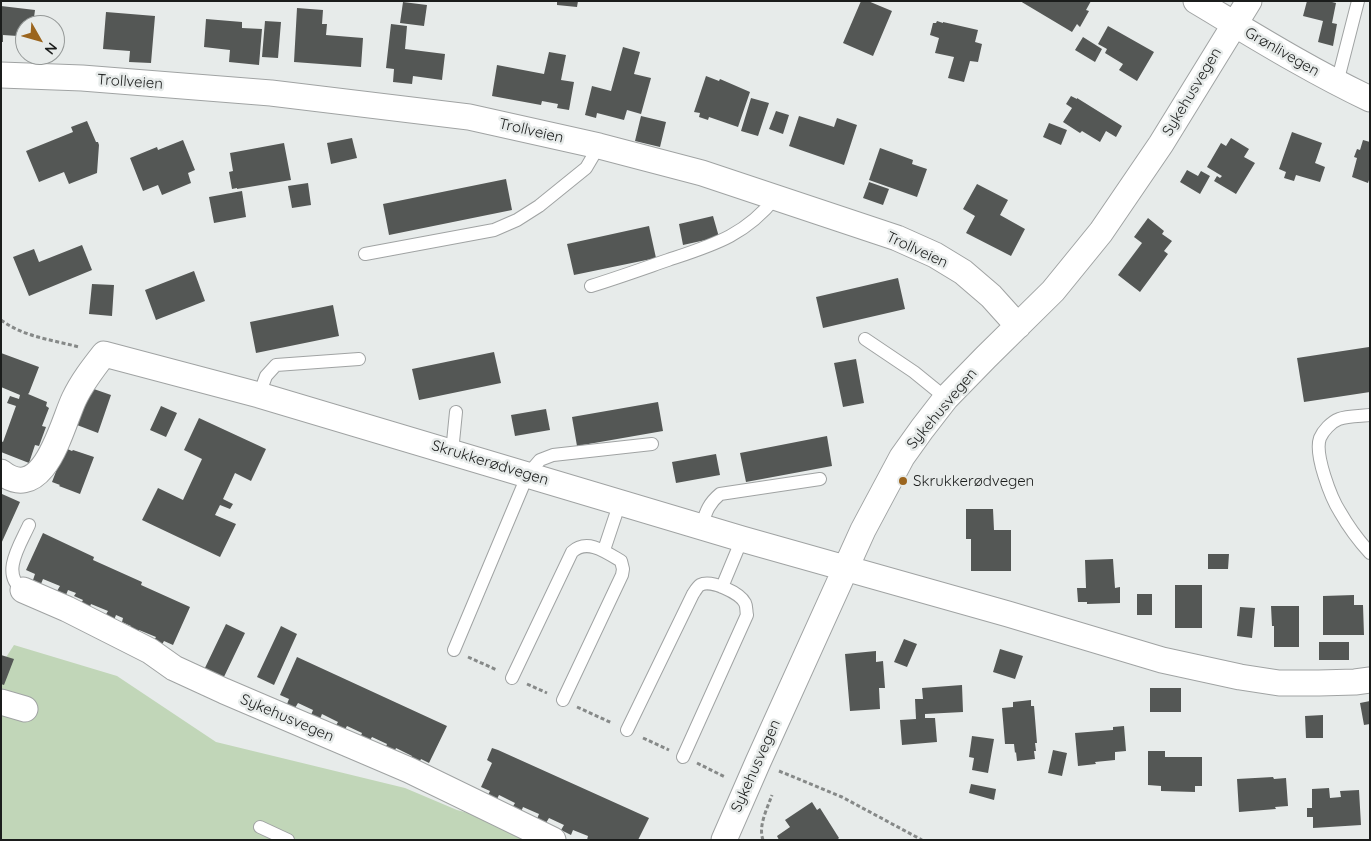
<!DOCTYPE html>
<meta charset="utf-8">
<style>
body{margin:0}
#map{position:relative;width:1371px;height:841px;overflow:hidden;background:#e7ebea;font-family:Quicksand,sans-serif}
canvas{display:block}
.frame{position:absolute;inset:0;border:2px solid #1b1d1c;pointer-events:none}
.north{position:absolute;left:15px;top:15px;width:50px;height:50px;box-sizing:border-box;background:#e7ebea;border:1px solid #959998;border-radius:50%;rotate:128deg;font-size:14px;font-weight:700;line-height:20px;text-align:center;color:#1b1d1c}
.north::after{content:'';display:block;margin:auto;width:18px;height:22px;background:#9b651e;clip-path:polygon(50% 0,100% 100%,50% 72%,0 100%)}
</style>
<div id="map">
<canvas width="1371" height="841"></canvas>
<div class="frame"></div>
<div class="north">N</div>
</div>
<script>
const ctx = document.querySelector('canvas').getContext('2d');
ctx.lineJoin = 'round';
function fillPath(path, color) { ctx.fillStyle = color; ctx.fill(path, 'evenodd'); }
function trace(path, color, width, dash) { ctx.strokeStyle = color; ctx.lineWidth = width; ctx.lineCap = dash ? 'butt' : 'round'; ctx.setLineDash(dash || []); ctx.stroke(path); }
function write(font, color, halo, rows, align = 'center') {
  ctx.font = font + ' Quicksand,sans-serif'; ctx.lineWidth = 5; ctx.setLineDash([]); ctx.textBaseline = 'middle'; ctx.strokeStyle = halo; ctx.fillStyle = color; for (const [text, x, y, turn = 0] of rows) {
    ctx.save(); ctx.translate(x, y); ctx.rotate((+turn || 0) * Math.PI / 180); ctx.textAlign = isNaN(turn) ? turn : align; if (halo) ctx.strokeText(text, 0, 0); ctx.fillText(text, 0, 0); ctx.restore();
  }
}
fillPath(new Path2D(`
 M14,645L117,676L216,742L405,788L457,810L484,817L538,840H1V665Z`), '#c1d6b8');
fillPath(new Path2D(`
 M557,1H578L577,7L557,5Z
 M861,1H868L892,11L873,56L843,43Z
 M1020,1H1091L1086,10L1089,11L1080,27L1077,24L1072,32Z
 M1307,1H1333L1332,2L1336,3L1332,23L1337,24L1333,46L1318,42L1323,21L1303,16Z
 M403,2L427,5L424,26L400,23Z
 M1,6L35,10L33,25H25V51L17,50L18,36L3,35V42H1Z
 M297,8L323,10L322,24H327L326,35L363,38L361,67L294,62Z
 M106,12L155,16L151,63L129,62L130,51L103,49Z
 M206,19L242,22V28L262,29L259,65L229,62L230,50L204,47Z
 M265,21L281,22L278,58L262,57Z
 M937,21L943,23V22L978,30L975,42L982,44L978,62L970,61L964,82L948,78L954,57L935,53L939,38L930,35L933,23H936Z
 M391,24L407,26L405,49L445,54L442,80L413,76L412,84L393,82L394,69L386,68Z
 M1108,26L1154,52L1137,81L1119,70L1123,64L1105,53L1107,49L1098,44Z
 M1083,37L1102,49L1095,62L1075,50Z
 M623,47L640,52L634,74L651,78L641,114L627,110L624,120L597,113L596,118L585,115L592,86L611,91Z
 M549,52L566,55L561,80L574,82L569,110L557,108L558,104L542,101L541,105L492,96L497,65L544,74Z
 M706,76L719,81L720,79L750,92L738,127L709,117L708,120L699,117L700,113L694,112Z
 M1071,96L1077,99V98L1122,126L1116,137L1106,131L1100,142L1082,131L1080,133L1063,122L1072,108L1066,104Z
 M751,98L769,103L758,136L741,131Z
 M776,111L789,115L783,134L769,129Z
 M641,116L666,122L660,147L635,141Z
 M799,116L834,127L837,118L857,125L844,165L789,146Z
 M87,121L96,142H98L99,145L97,173L69,184L64,172L39,182L26,151L73,132L71,127Z
 M1049,123L1067,130L1061,145L1043,137Z
 M1292,132L1322,143L1315,163L1325,167L1320,182L1296,175L1294,181L1284,178L1286,172L1279,169Z
 M352,138L357,158L331,164L327,143Z
 M1231,138L1249,149L1244,157L1255,163L1236,194L1214,181L1217,176L1220,178L1222,176L1207,167L1221,143L1226,146Z
 M183,140L195,170L188,173L191,183L162,195L158,185L143,191L130,158L157,147L158,150Z
 M1363,140L1370,142V177L1368,183L1352,177L1357,158L1354,157L1357,149L1360,150Z
 M284,143L291,180L237,189V188L232,189L229,172L233,171L230,153Z
 M880,148L913,160L912,164L927,169L917,197L869,180Z
 M1187,170L1198,176L1201,171L1210,176L1200,194L1180,182Z
 M506,179L512,210L389,235L383,204Z
 M869,182L889,189L883,205L863,198Z
 M308,183L311,205L292,208L288,186Z
 M977,184L1008,200L1000,215L1025,229L1011,256L966,233L975,216L963,209Z
 M242,191L246,217L214,223L209,197Z
 M713,216L719,237L683,245L679,224Z
 M1148,218L1164,231L1162,234L1172,241L1164,251L1168,254L1140,292L1118,275L1142,243L1134,237Z
 M649,226L656,258L574,275L567,244Z
 M82,245L92,270L29,296L13,257L34,249L39,262Z
 M194,271L205,301L156,320L145,290Z
 M898,278L905,309L823,328L816,297Z
 M92,284L114,285L112,316L89,314Z
 M333,305L339,336L256,353L250,322Z
 M1369,347L1370,392L1304,402L1297,358Z
 M494,352L501,383L419,400L412,369Z
 M1,353L39,367L29,393L28,394L47,402L46,406L49,408L42,426L46,427L39,446L35,445L29,463L1,452V441L3,442L16,406L7,403L10,396L19,399L20,395L1,387Z
 M856,359L864,403L843,407L834,363Z
 M91,388L111,395L98,433L77,425Z
 M658,402L663,431L577,446L572,417Z
 M161,406L177,413L166,437L150,430Z
 M546,409L550,430L515,436L511,415Z
 M199,418L266,449L251,481L235,473L223,499L233,504L230,509L220,505L215,515L236,524L220,557L142,520L158,488L183,500L202,459L184,450Z
 M827,436L832,466L746,482L740,453Z
 M65,448L72,451L73,450L94,457L80,494L59,486L60,485L52,482Z
 M716,454L720,475L676,483L672,462Z
 M2,494L20,502L1,544V496Z
 M966,509H993L994,530H1011V571H971V539H966Z
 M43,533L94,557L93,560L142,582L141,585L190,607L173,645L164,641L161,646L153,642L156,637L139,630L137,635L129,631L131,626L122,622L123,618L116,615L114,620L105,616L108,611L91,604L89,609L80,605L83,600L74,596L76,593L68,590L66,595L57,591L60,586L43,579L41,584L33,580L35,574L26,570Z
 M1208,554H1229L1228,569H1208Z
 M1113,559L1115,588L1120,587V603L1087,604V602H1078L1077,588H1086L1085,560Z
 M1175,585H1202V628H1175Z
 M1137,594H1152V615H1137Z
 M1354,595V605H1363L1364,635H1323V596Z
 M1271,606H1299V647H1274V626H1272Z
 M1240,607L1255,608L1252,638L1237,636Z
 M226,624L245,633L222,681L203,672Z
 M281,626L297,634L274,685L257,677Z
 M904,639L917,644L907,667L894,662Z
 M1319,642H1349V660H1319Z
 M1000,649L1023,656L1015,679L993,672Z
 M876,651V662L883,661L885,688H879L880,709L850,711L845,654Z
 M1,655L14,659L4,685L1,684Z
 M297,657L447,726L429,763L421,759L418,765L409,761L412,756L396,748L394,753L385,749L387,744L372,737L369,742L360,738L362,733L347,726L344,731L335,727L338,722L322,714L320,719L311,715L313,710L298,703L295,708L287,704L289,699L280,695Z
 M962,685L963,712L925,714V718H935L937,742L902,745L900,720L916,719L915,699H923L922,688Z
 M1150,688H1181V712H1150Z
 M1031,700V706H1034L1037,743H1035L1036,751H1034L1035,759L1017,761L1016,752L1015,753L1014,744H1005L1002,708L1013,707V702Z
 M1370,701V724L1364,725L1360,703Z
 M1323,715V738H1306L1305,716Z
 M1124,726L1126,751L1115,752V760L1095,762L1096,764L1078,766L1075,733L1113,730V727Z
 M972,736L994,739L988,773L972,770L974,758L969,757Z
 M492,748L498,750L649,818L638,840H587L588,836L573,830L571,835L561,830L564,825L549,818L546,823L537,819L539,814L523,807L521,812L512,808L515,803L499,795L496,801L487,797L490,791L481,787L492,763L487,760Z
 M1053,750L1067,753L1062,776L1048,773Z
 M1148,751H1165V757H1202V786H1195V792L1161,791V786L1148,785Z
 M1273,777L1274,779L1286,778L1288,806L1275,807L1276,809L1239,812L1237,779Z
 M971,784L996,789L994,800L969,793Z
 M1329,788L1330,798L1341,797L1340,791L1359,790L1361,825L1313,828V817H1307V808H1312V789Z
 M812,802L817,810L820,808L839,838L837,840H779L777,836L790,827L785,820Z`), '#545755');
const service = new Path2D(`
 M1337,83L1358,1
 M365,254L494,230L517,220L539,206L586,168L599,146
 M591,286C617,278 642,269 668,260C713,245 745,236 776,197
 M865,339L914,372L946,398
 M259,395L266,376L276,365L359,359
 M1370,415C1361,416 1346,416 1339,419C1331,422 1323,431 1320,438C1314,454 1331,498 1340,512C1348,526 1359,541 1370,553
 M452,452L456,412
 M701,527C706,512 708,504 720,494L820,479
 M604,550L620,502
 M722,587L742,539
 M23,590C0,574 20,545 29,525
 M454,650L528,474L540,460L553,455L652,444
 M512,678L572,552C587,538 606,552 621,561L623,569L622,575L563,700
 M627,730L693,594C695,591 698,586 700,585C711,579 740,593 745,603C747,607 746,611 747,615L683,757
 M260,827L288,840`);
const minor = new Path2D(`
 M1196,1C1253,35 1309,70 1370,99
 M1,75L82,78L271,93L469,117L599,146L702,173L897,238L935,255L963,272L991,296L1018,326
 M1,472C44,506 62,424 74,399C82,382 93,368 104,354L259,395L742,539L1008,614L1162,660L1240,677L1279,683H1319L1355,682L1370,680
 M23,590L67,609L150,651L174,668L224,691L409,770L553,840
 M1,702L25,709
 M724,840L758,762L863,530L902,457L922,429L946,398L986,357L1053,291L1101,232L1161,144L1249,1`);
trace(service, '#a0a3a3', 14);
trace(minor, '#a0a3a3', 27);
trace(new Path2D(`
 M1,320C24,337 53,340 79,347
 M468,657L497,670
 M527,684L547,693
 M577,707L612,723
 M643,738L669,750
 M697,763L725,777
 M779,771L842,797L922,840
 M763,840C758,826 767,809 772,795`), '#868988', 3, [4, 2.5]);
trace(service, '#fff', 12);
trace(minor, '#fff', 25);
for (const [x, y, r, color] of [
 [903,481,5,"#9b651e"]
]) { const dot = new Path2D(); dot.arc(x, y, r, 0, 2 * Math.PI); ctx.fillStyle = color; ctx.fill(dot); trace(dot, '#e7ebea', 2); }
write('15px', '#1b1d1c', '#e7ebea', [
 ["Grønlivegen",1282,52,30],
 ["Trollveien",130,82,4],
 ["Sykehusvegen",1192,92,-59],
 ["Trollveien",531,131,13],
 ["Trollveien",917,250,25],
 ["Sykehusvegen",942,409,-50],
 ["Skrukkerødvegen",490,463,17],
 ["Sykehusvegen",287,718,23],
 ["Sykehusvegen",756,766,-66]
]);
write('15px', '#1b1d1c', '#e7ebea', [
 ["Skrukkerødvegen",913,481]
], 'left');
</script>
